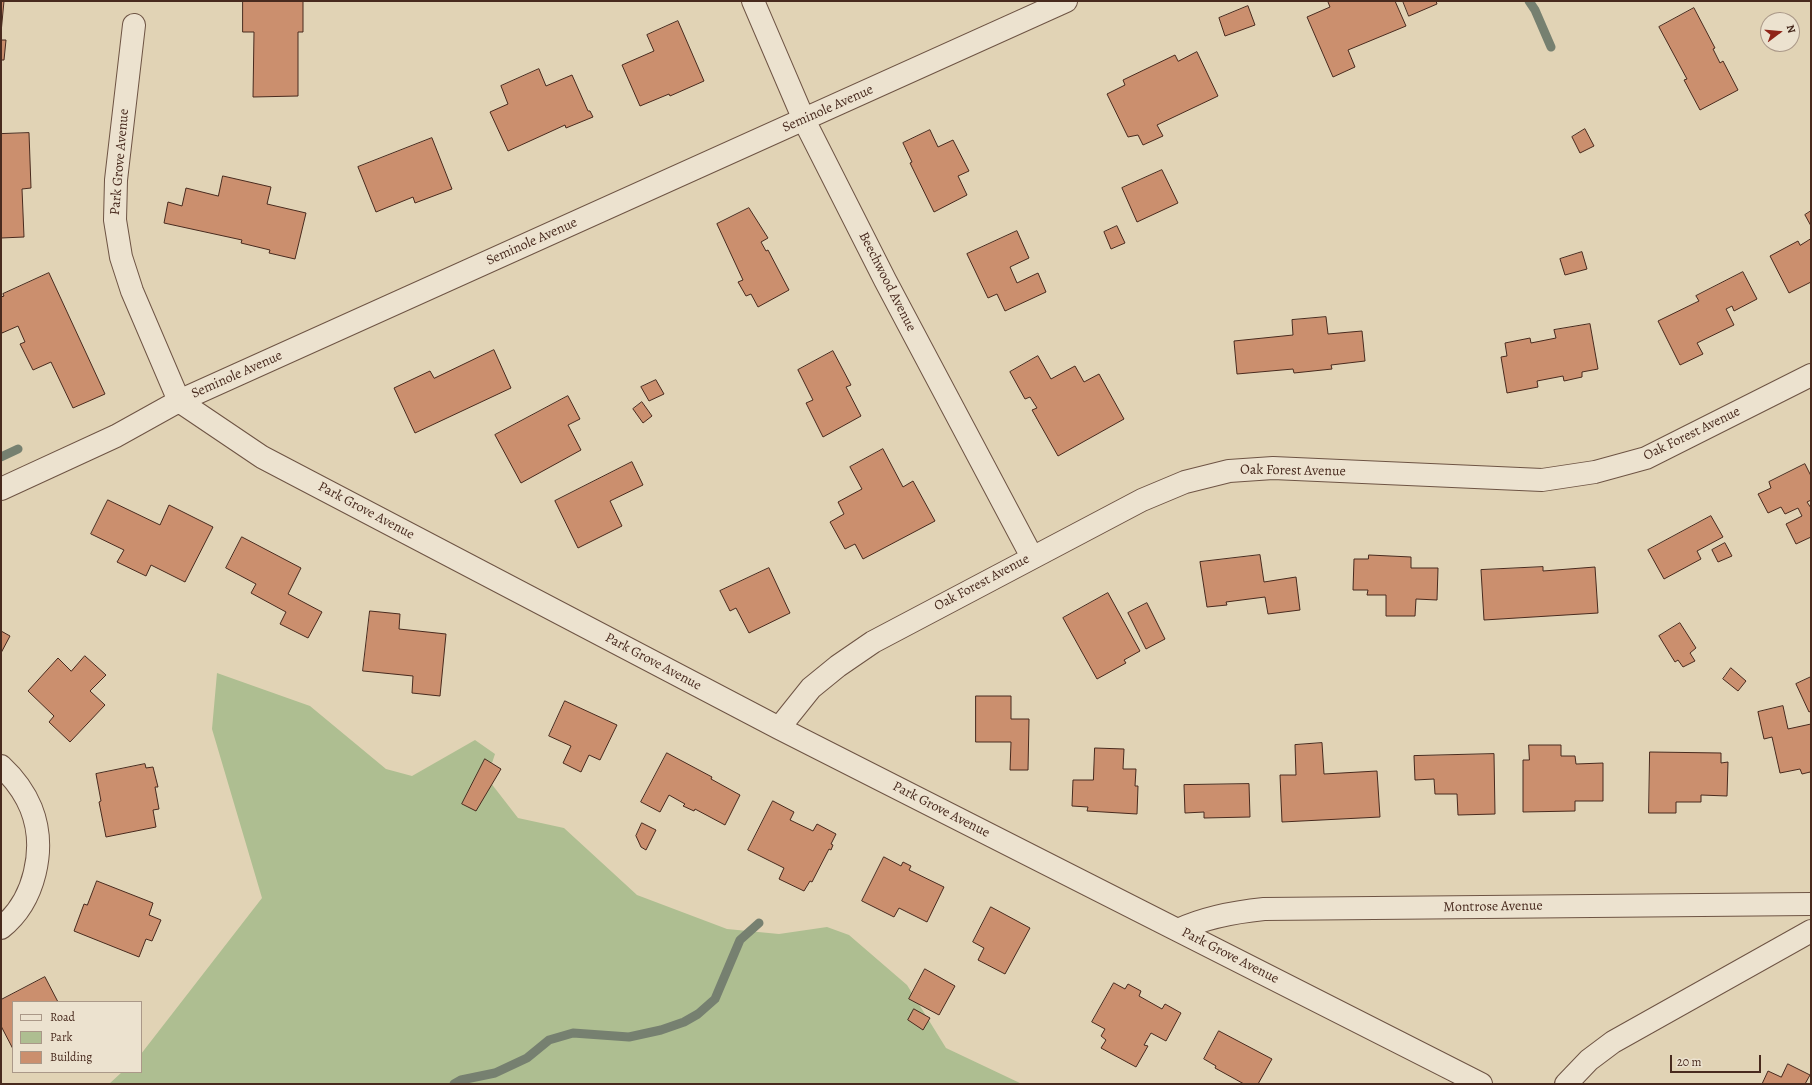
<!DOCTYPE html>
<style>
body{margin:0}
#map{position:relative;width:1812px;height:1085px;overflow:hidden;background:#e1d3b5;font-family:Alegreya,serif}
canvas{display:block}
.frame{position:absolute;inset:0;border:2px solid #482a1e;pointer-events:none}
.legend{position:absolute;left:12px;top:1001px;width:130px;height:72px;box-sizing:border-box;background:#ece2cf;border:1px solid #aa9888;margin:0;padding:5px 7px;list-style:none;font-size:12px;color:#482a1e}
.legend li{display:flex;align-items:center;gap:8px;height:20px}
.legend b{width:20px;border:1px solid #aa9888}
.north{position:absolute;left:1760px;top:12px;width:40px;height:40px;box-sizing:border-box;background:#ece2cf;border:1px solid #aa9888;border-radius:50%;rotate:74deg;font-size:11px;font-weight:700;line-height:16px;text-align:center;color:#482a1e}
.north::after{content:'';display:block;margin:auto;width:14px;height:18px;background:#8f2418;clip-path:polygon(50% 0,100% 100%,50% 72%,0 100%)}
.scale{position:absolute;left:1670px;top:1055px;width:91px;height:18px;box-sizing:border-box;border:2px solid #482a1e;border-top:0;padding-left:5px;font-size:12px;line-height:14px;white-space:nowrap;color:#482a1e;-webkit-text-stroke:3px #ece2cf;paint-order:stroke}
</style>
<div id="map">
<canvas width="1812" height="1085"></canvas>
<div class="frame"></div>
<ul class="legend">
<li><b style="height:5px;background:#ece2cf"></b>Road</li>
<li><b style="height:11px;background:#aebe91"></b>Park</li>
<li><b style="height:11px;background:#cb8f6e"></b>Building</li>
</ul>
<div class="north">N</div>
<div class="scale">20 m</div>
</div>
<script>
const ctx = document.querySelector('canvas').getContext('2d');
ctx.lineJoin = 'round';
function fillPath(path, color) { ctx.fillStyle = color; ctx.fill(path, 'evenodd'); }
function trace(path, color, width, dash) { ctx.strokeStyle = color; ctx.lineWidth = width; ctx.lineCap = dash ? 'butt' : 'round'; ctx.setLineDash(dash || []); ctx.stroke(path); }
function write(font, color, halo, rows, align = 'center') {
  ctx.font = font + ' Alegreya,serif'; ctx.lineWidth = 3.5; ctx.setLineDash([]); ctx.textBaseline = 'middle'; ctx.strokeStyle = halo; ctx.fillStyle = color; for (const [text, x, y, turn = 0] of rows) {
    ctx.save(); ctx.translate(x, y); ctx.rotate((+turn || 0) * Math.PI / 180); ctx.textAlign = isNaN(turn) ? turn : align; if (halo) ctx.strokeText(text, 0, 0); ctx.fillText(text, 0, 0); ctx.restore();
  }
}
fillPath(new Path2D(`
 M217,673L310,706L386,769L412,776L475,740L495,754L487,778L518,818L564,828L637,895L727,929L779,934L827,927L849,935L907,985L946,1048L1022,1084H109L122,1072H141V1054L262,898L212,729Z`), '#aebe91');
trace(new Path2D(`
 M1529,1L1535,10L1551,47
 M1,457L18,449
 M454,1084L461,1080L495,1073L527,1058L549,1040L573,1033L629,1037L661,1030L684,1022L698,1014L715,999L740,940L759,923`), '#768070', 9);
const building = new Path2D(`
 M1,1H4L1,33Z
 M243,1H303V32H298V96L253,97L254,32H243Z
 M1395,1L1406,26L1348,50L1355,67L1333,77L1307,17L1330,7L1328,2L1329,1Z
 M1403,1H1436L1437,4L1409,16Z
 M1248,6L1255,25L1225,36L1219,18Z
 M1694,8L1715,48L1713,49L1720,63L1723,61L1738,90L1700,110L1684,80L1687,79L1659,27Z
 M678,21L704,81L670,96L669,94L640,106L622,65L654,51L647,35Z
 M1,40H6L4,60H1Z
 M1197,52L1218,96L1157,125L1163,136L1143,145L1138,135L1128,137L1107,94L1125,85L1123,80L1175,55L1178,61Z
 M539,69L546,86L572,75L588,111H590L593,117L566,128L565,125L508,151L490,112L508,104L501,86Z
 M1585,129L1594,146L1580,153L1572,137Z
 M930,130L938,147L953,140L969,171L958,176L967,195L934,212L910,163L912,162L903,143Z
 M29,133L31,188L22,189L24,237L1,238V134Z
 M432,138L452,189L415,203L413,197L376,212L358,167Z
 M1162,170L1178,203L1137,222L1122,188Z
 M223,176L271,187L267,204L306,213L295,259L269,253L270,250L241,243L242,240L164,223L168,202L182,206L186,188L218,196Z
 M749,208L768,238L761,242L766,251L768,250L789,290L758,307L751,294L746,296L738,282L743,280L717,224Z
 M1811,211V226L1805,215Z
 M1117,226L1125,243L1111,249L1104,232Z
 M1017,231L1029,258L1010,267L1017,283L1038,273L1046,292L1005,311L997,294L988,298L967,254Z
 M1811,239V282L1789,293L1770,256L1798,241L1800,245Z
 M1582,252L1587,269L1565,275L1560,259Z
 M1743,272L1757,299L1734,311L1732,306L1726,309L1734,325L1697,343L1703,354L1680,365L1658,321L1699,301L1696,296Z
 M49,273L105,394L73,408L51,362L33,370L20,344L25,342L18,326L2,333L1,330V297L4,296L3,294Z
 M1326,317L1328,334L1362,331L1365,361L1331,365L1332,369L1294,373L1293,369L1237,374L1234,341L1293,335L1292,320Z
 M1590,324L1598,369L1582,372V377L1564,381L1563,376L1537,381L1538,387L1507,393L1501,357L1507,356L1505,343L1530,338L1531,343L1556,338L1554,330Z
 M494,350L511,388L415,433L394,388L430,371L434,378Z
 M833,351L851,385L846,387L861,416L823,437L806,403L813,400L798,370Z
 M1038,356L1051,379L1075,366L1084,382L1099,374L1124,419L1058,456L1032,410L1037,408L1030,397L1025,399L1010,372Z
 M656,380L664,394L649,401L641,387Z
 M568,396L580,419L568,425L581,450L521,483L495,435Z
 M642,402L652,416L643,423L633,409Z
 M883,449L903,487L913,481L935,521L863,559L855,544L845,549L830,522L844,514L838,502L862,489L850,467Z
 M632,462L643,485L610,501L622,526L578,548L555,501Z
 M1805,464L1811,476V500L1807,502L1811,508V537L1796,544L1786,524L1802,516L1798,508L1785,514L1781,507L1768,513L1758,494L1771,488L1769,482Z
 M108,500L160,525L169,505L213,527L185,582L151,565L146,576L117,562L124,550L91,534Z
 M1711,516L1723,537L1697,551L1701,559L1664,579L1648,550Z
 M242,537L301,568L288,594L322,612L308,638L280,624L286,612L251,593L256,584L226,568Z
 M1725,543L1732,556L1718,562L1712,550Z
 M1260,555L1264,582L1296,577L1300,610L1268,614L1265,597L1226,602L1227,605L1207,607L1200,562Z
 M1369,555L1411,557V568H1438L1437,600L1416,599L1415,616H1386V595H1367L1368,590H1353L1354,559H1368Z
 M1543,567V571L1595,567L1598,613L1484,620L1481,570Z
 M769,568L790,613L749,633L736,608L730,611L720,591Z
 M1108,593L1140,651L1124,660L1126,663L1097,679L1063,618Z
 M1147,603L1165,639L1146,649L1128,613Z
 M370,611L400,614L399,629L446,634L440,696L412,693L413,676L363,671Z
 M1680,623L1696,648L1690,653L1695,661L1683,667L1678,660L1675,662L1659,636Z
 M1,631L10,636L1,653Z
 M85,656L106,675L90,691L105,705L70,742L49,722L54,716L28,691L58,658L71,671Z
 M1731,668L1746,681L1738,691L1723,679Z
 M1811,677V711L1809,712L1796,684Z
 M976,696H1011V719H1029L1028,770H1010L1011,742H976Z
 M565,701L617,725L600,760L589,755L581,772L563,763L571,746L549,736Z
 M1783,706L1788,729L1811,724V774L1810,772L1802,774L1800,769L1780,773L1772,737L1764,739L1758,712Z
 M1322,743L1324,774L1377,771L1380,817L1282,822L1280,775H1296L1295,745Z
 M1529,745H1561V756H1575L1576,764L1603,763V801H1575V811L1523,812V760H1529Z
 M1095,748L1124,749L1123,769H1136L1135,786H1138L1137,814L1087,811L1088,807L1072,806L1073,780H1093Z
 M1650,752L1721,753V763L1728,762L1727,796L1701,795V802H1676V813H1649Z
 M667,753L712,777L711,779L740,795L725,825L695,809L694,811L683,806L685,804L669,795L660,812L641,802Z
 M1494,754L1495,814L1458,815L1457,794H1435L1434,779L1415,780L1414,756Z
 M485,759L501,769L476,811L462,804Z
 M145,764L146,768L153,767L158,787H155L159,809L153,810L156,827L106,837L99,802L101,801L96,774Z
 M1249,784L1250,817L1204,818V812L1185,813L1184,785Z
 M773,801L794,812L790,820L813,831L817,824L836,834L831,844L833,845L831,850L829,849L812,882L810,881L804,891L779,879L784,868L748,850Z
 M642,823L656,830L646,850L641,847L636,836Z
 M884,857L901,866L903,862L911,866L909,870L944,887L927,922L899,908L894,917L862,901Z
 M97,881L153,903L149,915L161,920L152,941L146,939L139,957L74,931L84,904L87,905Z
 M991,907L1030,928L1005,974L978,960L984,948L973,942Z
 M925,969L955,986L939,1015L909,999Z
 M45,977L58,1002H13V1049L1,1026V1000Z
 M1114,983L1125,989L1128,984L1141,991L1139,996L1162,1009L1165,1004L1181,1013L1166,1041L1151,1033L1144,1045L1148,1046L1136,1067L1101,1048L1106,1040L1101,1036L1105,1029L1092,1022Z
 M914,1009L930,1018L923,1030L908,1020Z
 M1219,1031L1272,1059L1258,1084H1244L1215,1068L1216,1066L1204,1059Z
 M1788,1064L1810,1075L1805,1084H1762L1768,1071L1781,1077Z`);
fillPath(building, '#cb8f6e');
trace(building, '#482a1e', 1);
const minor = new Path2D(`
 M753,1L804,120L885,280L1032,557
 M134,25L116,180L115,220L121,257L132,291L179,401L262,457L779,728L1481,1084
 M1,489L116,436L179,401L1066,1
 M779,728L811,688L838,666L873,642L1142,500L1185,482L1229,471L1273,468L1542,480L1595,472L1646,458L1811,375
 M1,766C14,778 24,791 31,808C47,848 35,901 1,928
 M1178,930C1206,917 1234,912 1264,909L1811,904
 M1566,1084L1589,1060L1613,1042L1811,931`);
trace(minor, '#6e5444', 24);
trace(minor, '#ece2cf', 22);
write('14px', '#482a1e', '#ece2cf', [
 ["Seminole Avenue",828,109,-24],
 ["Park Grove Avenue",120,162,-85],
 ["Seminole Avenue",532,242,-24],
 ["Beechwood Avenue",887,282,63],
 ["Seminole Avenue",237,375,-24],
 ["Oak Forest Avenue",1692,434,-26],
 ["Oak Forest Avenue",1293,471,1],
 ["Park Grove Avenue",366,511,28],
 ["Oak Forest Avenue",982,583,-28],
 ["Park Grove Avenue",653,662,28],
 ["Park Grove Avenue",941,810,27],
 ["Montrose Avenue",1493,907,-1],
 ["Park Grove Avenue",1230,956,27]
]);
</script>
